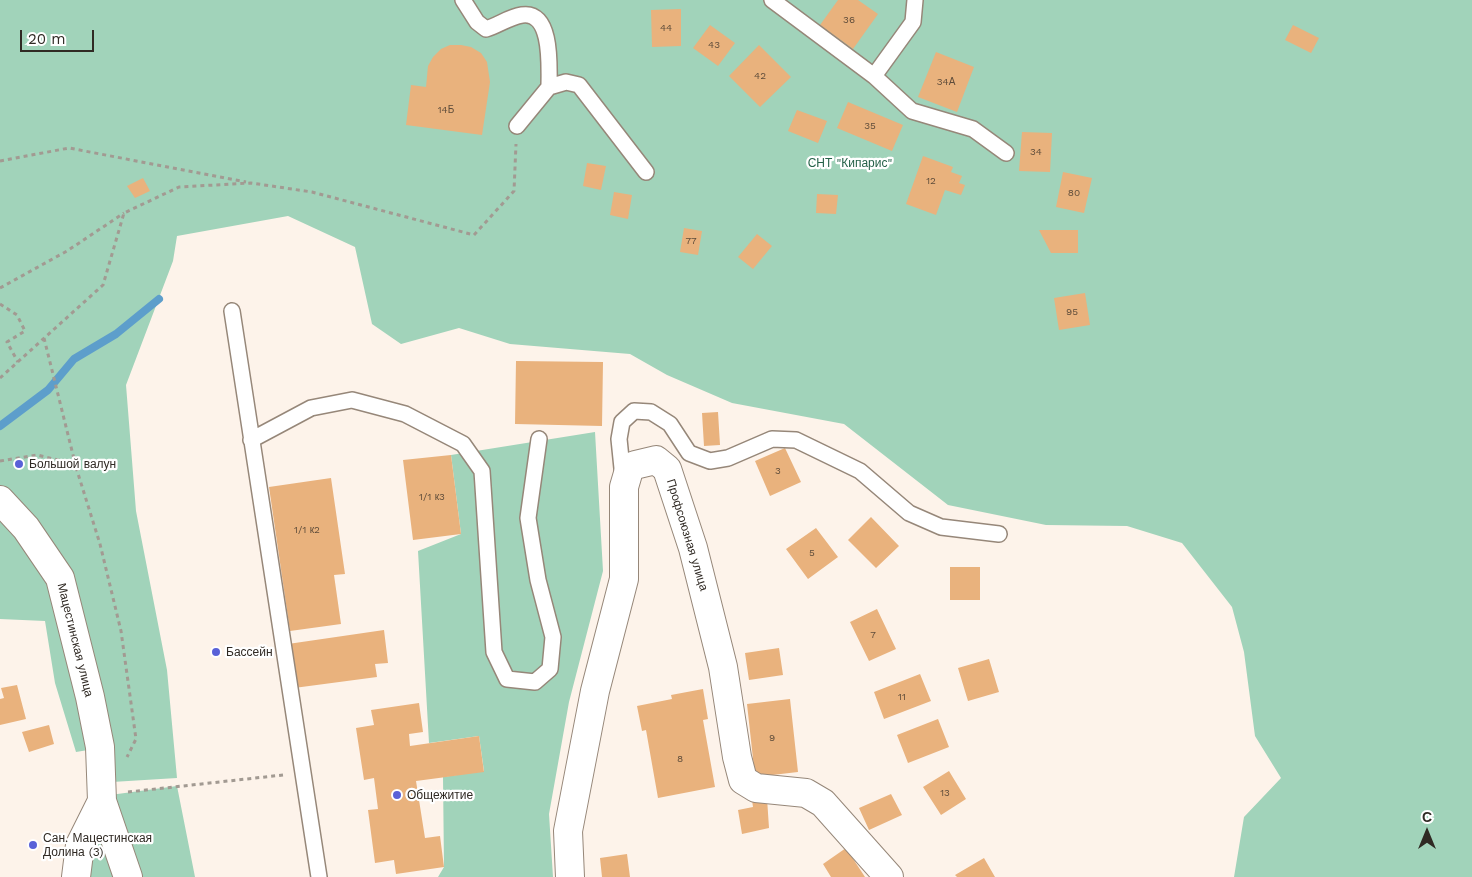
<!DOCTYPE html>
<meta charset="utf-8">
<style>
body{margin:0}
#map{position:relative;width:1472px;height:877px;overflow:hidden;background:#fdf3ea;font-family:"Work Sans",sans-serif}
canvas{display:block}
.north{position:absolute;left:1402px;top:807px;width:50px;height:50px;-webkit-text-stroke:4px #fff;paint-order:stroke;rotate:0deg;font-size:14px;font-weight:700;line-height:20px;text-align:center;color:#302a24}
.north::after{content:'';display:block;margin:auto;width:18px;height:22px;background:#302a24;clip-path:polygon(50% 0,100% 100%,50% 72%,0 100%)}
.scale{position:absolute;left:20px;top:30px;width:74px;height:22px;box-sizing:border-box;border:2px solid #302a24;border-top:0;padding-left:6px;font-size:15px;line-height:18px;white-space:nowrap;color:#302a24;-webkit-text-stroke:4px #fff;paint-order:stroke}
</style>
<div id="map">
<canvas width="1472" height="877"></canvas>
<div class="north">С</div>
<div class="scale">20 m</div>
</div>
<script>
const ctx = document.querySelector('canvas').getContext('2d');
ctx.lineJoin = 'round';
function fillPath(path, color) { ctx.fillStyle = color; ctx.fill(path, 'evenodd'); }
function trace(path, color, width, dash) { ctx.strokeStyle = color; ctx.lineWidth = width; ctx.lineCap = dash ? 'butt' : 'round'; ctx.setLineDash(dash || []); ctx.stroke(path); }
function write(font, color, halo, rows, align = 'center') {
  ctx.font = font + ' "Work Sans",sans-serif'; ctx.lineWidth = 4.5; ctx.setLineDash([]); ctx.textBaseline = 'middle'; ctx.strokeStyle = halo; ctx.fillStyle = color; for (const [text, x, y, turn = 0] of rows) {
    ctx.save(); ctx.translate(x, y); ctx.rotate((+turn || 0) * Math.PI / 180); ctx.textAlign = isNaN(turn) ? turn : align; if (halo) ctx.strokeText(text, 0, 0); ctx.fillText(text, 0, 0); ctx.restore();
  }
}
fillPath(new Path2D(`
 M0,0H1472V877H1234L1244,817L1281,778L1255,736L1244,652L1232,607L1182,543L1127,526L1046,525L948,505L844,424L732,403L667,375L630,354L510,344L459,328L401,344L372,324L355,247L288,216L177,236L173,261L126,385L136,511L167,670L177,778L112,782L100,748L76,752L55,683L45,621L0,619Z
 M595,432L603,571L569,702L549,814L553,877H438L444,867L443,777L484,771L479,736L429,743L418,551L461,534L451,455Z
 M177,786L195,877H76L110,795Z`), '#a1d3ba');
trace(new Path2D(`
 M0,426L48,390L74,359L116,334L159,299`), '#5d9ecb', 8);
fillPath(new Path2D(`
 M838,0H858L878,14L853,49L820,25Z
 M681,9V46L652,47L651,10Z
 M710,25L735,43L718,66L693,48Z
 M1293,25L1319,38L1311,53L1285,40Z
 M450,45H461L471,47L481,53L487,62L490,82L482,135L406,125L411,85L426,87L428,66L433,57L441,49Z
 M759,45L791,77L760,107L729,76Z
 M936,52L974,67L957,112L918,97Z
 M848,102L903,125L892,151L837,128Z
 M797,110L827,121L818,143L788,131Z
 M1022,132L1052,133L1050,172L1019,171Z
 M923,156L953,167L951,172L962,176L959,183L965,185L961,195L945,190L936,215L906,204Z
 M587,163L606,166L601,190L583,186Z
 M1063,172L1092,178L1084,213L1056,207Z
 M143,178L150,191L135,198L127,186Z
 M614,192L632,195L628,219L610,215Z
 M817,194L838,195L836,214L816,213Z
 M684,228L702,231L698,255L680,252Z
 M1039,230H1078V253H1051Z
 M757,234L772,246L753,269L738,257Z
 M1085,293L1090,325L1059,330L1054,298Z
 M516,361L603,362L602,426L515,424Z
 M718,412L720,445L704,446L702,413Z
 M785,448L801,482L770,496L755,461Z
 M451,455L461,534L413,540L403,460Z
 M331,478L345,574L334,575L341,624L290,631L269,487Z
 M871,517L899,546L876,568L848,540Z
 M816,528L838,557L808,579L786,549Z
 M950,567H980V600H950Z
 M877,609L896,649L869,661L850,622Z
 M384,630L388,663L375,664L377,677L294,688L288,644Z
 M779,648L783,675L749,680L745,653Z
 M989,659L999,692L968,701L958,668Z
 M920,674L931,701L884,719L874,692Z
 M17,685L26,719L0,725V699L4,698L1,688Z
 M703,689L708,719L703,720L715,787L658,798L646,730L642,731L637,706L672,699L671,695Z
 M790,699L798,772L755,777L747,704Z
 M419,703L423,732L409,734L410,746L479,736L484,772L416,781L425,838L440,836L444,867L396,874L394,860L375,863L368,810L378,809L374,778L364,780L356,728L374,725L371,710Z
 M938,719L949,747L908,763L897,735Z
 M49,725L54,744L29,752L22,732Z
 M949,771L966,799L941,815L923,787Z
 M891,794L902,815L869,830L859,808Z
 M767,798L769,828L742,834L738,810L753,807L752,800Z
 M846,848L865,877H831L823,864Z
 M627,854L630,877H602L600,858Z
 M984,858L995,877H957L955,875Z`), '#e9b27d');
const service = new Path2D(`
 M463,0L477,22L486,29C499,25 509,17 522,15C553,10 549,68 549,87L517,126
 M772,0L874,76
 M915,0L913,22L874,76L912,111L973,129L1006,153
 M549,87L566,82L579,85L646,172
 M232,311L319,877
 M251,440L311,408L352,400L405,414L463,444L482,471L494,652L507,679L535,682L550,669L553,637L538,580L528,518L539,439
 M623,478L619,439L622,422L634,411L651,412L670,424L689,453L710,461L728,458L772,439L796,440L860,471L909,513L941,527L999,534`);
const minor = new Path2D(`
 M0,500L26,528L60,578L90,697L100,747L102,801L128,877
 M76,877L80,845L102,801
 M570,877L568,831L595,691L624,579V487L629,470L635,465L656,460L667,469L693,548L723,667L737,757L743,780L756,788L806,793L823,803L889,877`);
trace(service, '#968779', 18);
trace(minor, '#968779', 30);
trace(new Path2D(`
 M0,161L69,148L246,182
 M0,288L67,251L124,213
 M0,304L17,315L25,331L7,342L18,362
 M44,338L75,463
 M0,378L103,285L124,213L179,187L251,183L312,192L474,235L514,191L516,144
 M0,461L37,455L75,464L100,544L121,631L136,739L127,757
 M128,792L283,775`), '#a29a92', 3, [4, 4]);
trace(service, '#fff', 15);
trace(minor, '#fff', 28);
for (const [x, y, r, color] of [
 [19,464,5,"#5961d8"],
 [216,652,5,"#5961d8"],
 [397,795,5,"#5961d8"],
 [33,845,5,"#5961d8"]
]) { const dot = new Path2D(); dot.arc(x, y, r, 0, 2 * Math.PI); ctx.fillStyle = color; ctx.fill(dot); trace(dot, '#fff', 2); }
write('10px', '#5e4c3a', null, [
 ["36",849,20],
 ["44",666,28],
 ["43",714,45],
 ["42",760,76],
 ["34А",946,82],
 ["14Б",446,110],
 ["35",870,126],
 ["34",1036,152],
 ["12",931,181],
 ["80",1074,193],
 ["77",691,241],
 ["95",1072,312],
 ["3",778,471],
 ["1/1 к3",432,497],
 ["1/1 к2",307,530],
 ["5",812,553],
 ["7",873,635],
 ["11",902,697],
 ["9",772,738],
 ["8",680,759],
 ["13",945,793]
]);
write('12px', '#256148', '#fff', [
 ["СНТ \"Кипарис\"",850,163]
]);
write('12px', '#302a24', '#fff', [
 ["Большой валун",29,464],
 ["Бассейн",226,652],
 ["Общежитие",407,795],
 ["Сан. Мацестинская",43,838],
 ["Долина (3)",43,852]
], 'left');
write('12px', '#302a24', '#fff', [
 ["Профсоюзная улица",687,535,73],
 ["Мацестинская улица",75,640,76]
]);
</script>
